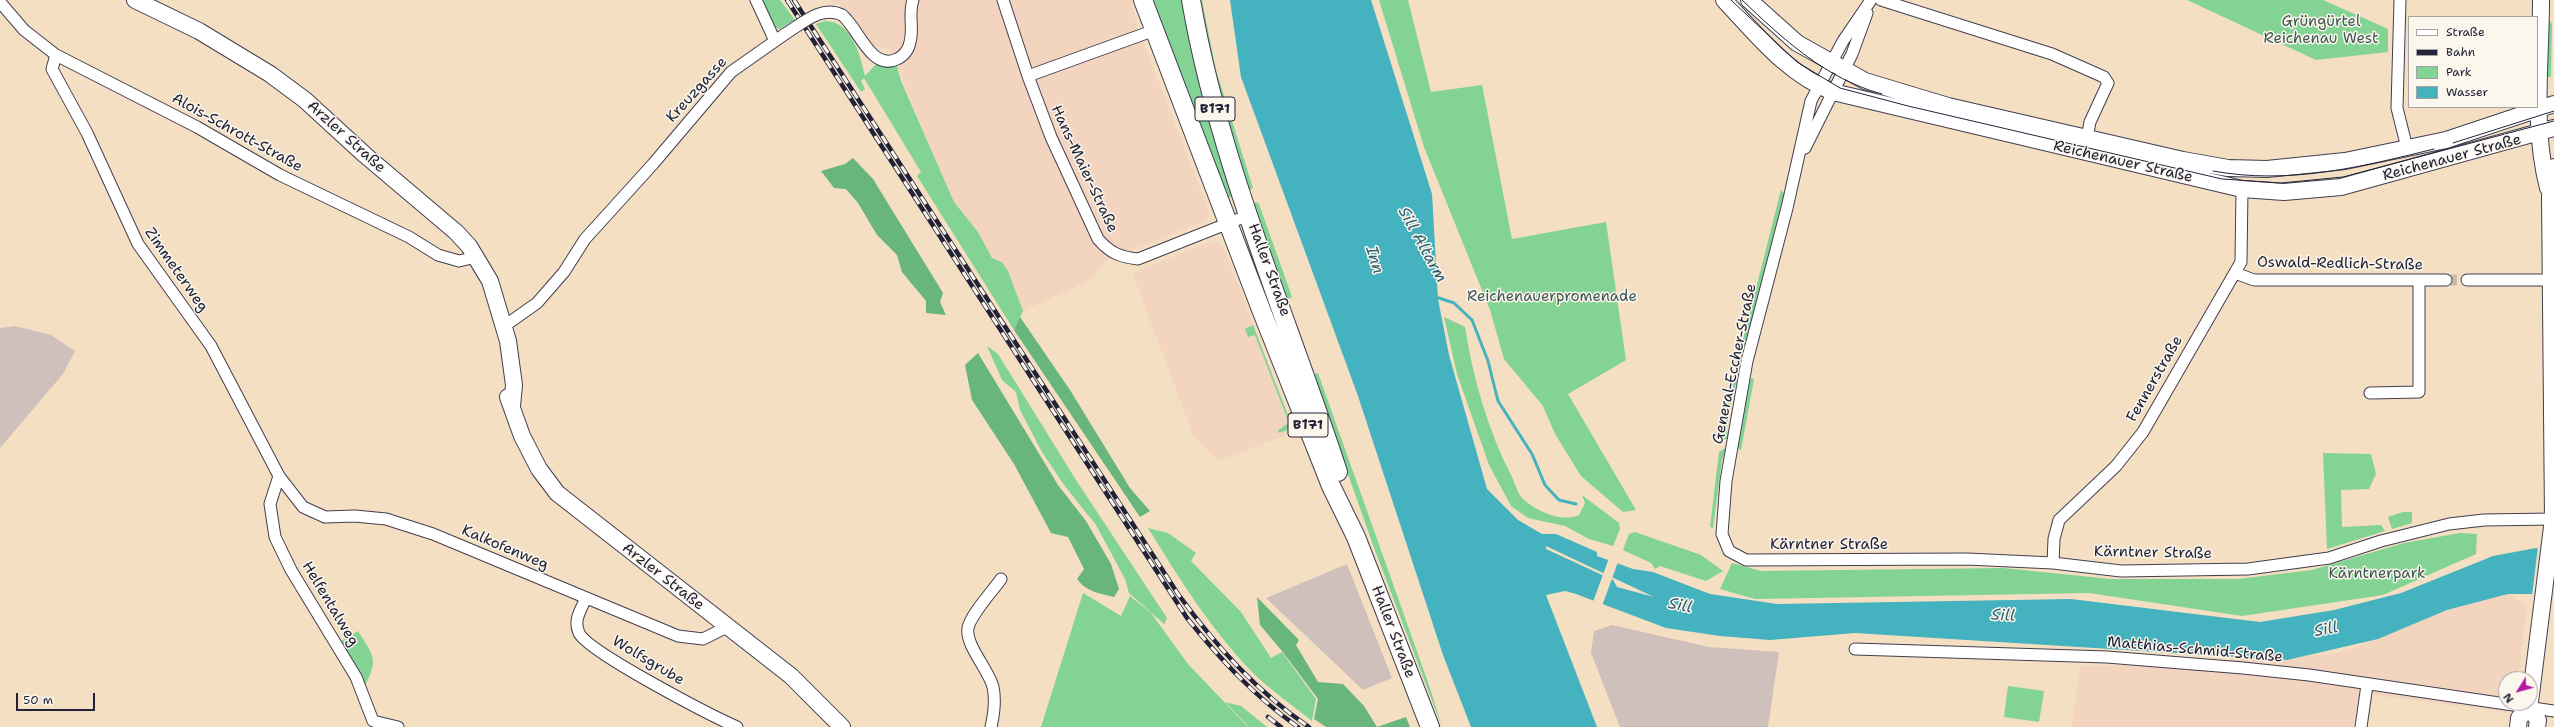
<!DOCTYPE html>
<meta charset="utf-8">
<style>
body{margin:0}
#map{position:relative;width:2554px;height:727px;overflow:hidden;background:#f4dfc3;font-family:"Shantell Sans",sans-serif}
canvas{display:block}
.legend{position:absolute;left:2408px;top:16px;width:130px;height:92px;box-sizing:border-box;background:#fbf7ec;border:1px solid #a4a2a5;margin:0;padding:5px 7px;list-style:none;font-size:12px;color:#22223b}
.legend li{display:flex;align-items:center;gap:8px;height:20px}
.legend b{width:20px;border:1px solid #a4a2a5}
.north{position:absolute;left:2498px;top:671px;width:40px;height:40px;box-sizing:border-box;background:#fbf7ec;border:1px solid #a4a2a5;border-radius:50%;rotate:233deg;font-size:11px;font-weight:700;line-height:16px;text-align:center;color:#22223b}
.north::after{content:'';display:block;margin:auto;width:14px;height:18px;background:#b5179e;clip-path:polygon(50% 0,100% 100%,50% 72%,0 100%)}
.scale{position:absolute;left:16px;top:693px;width:79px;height:18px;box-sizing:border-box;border:2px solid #22223b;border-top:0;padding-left:5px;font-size:12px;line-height:14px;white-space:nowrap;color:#22223b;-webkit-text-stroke:3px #fbf7ec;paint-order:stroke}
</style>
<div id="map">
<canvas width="2554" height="727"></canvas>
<ul class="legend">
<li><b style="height:5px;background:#fff"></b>Straße</li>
<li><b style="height:5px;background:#22223b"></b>Bahn</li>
<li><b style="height:11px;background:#82d394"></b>Park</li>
<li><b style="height:11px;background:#44b2bf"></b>Wasser</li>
</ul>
<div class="north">N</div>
<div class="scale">50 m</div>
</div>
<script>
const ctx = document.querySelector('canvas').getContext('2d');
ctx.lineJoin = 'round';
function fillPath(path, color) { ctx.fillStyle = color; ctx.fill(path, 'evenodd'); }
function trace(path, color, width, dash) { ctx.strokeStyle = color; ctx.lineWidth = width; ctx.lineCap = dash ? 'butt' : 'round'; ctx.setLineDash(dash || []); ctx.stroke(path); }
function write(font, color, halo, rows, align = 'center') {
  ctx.font = font + ' "Shantell Sans",sans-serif'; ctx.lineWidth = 3; ctx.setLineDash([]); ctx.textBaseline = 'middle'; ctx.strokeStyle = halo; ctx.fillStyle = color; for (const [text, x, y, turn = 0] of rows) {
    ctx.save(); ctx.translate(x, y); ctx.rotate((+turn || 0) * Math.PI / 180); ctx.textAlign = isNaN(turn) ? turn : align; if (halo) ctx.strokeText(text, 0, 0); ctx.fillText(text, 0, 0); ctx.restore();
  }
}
fillPath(new Path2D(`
 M829,0H1131L1137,26L1209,211V217L1206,221L1105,261L1090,280L1023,311L1008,271L1002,262L992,258L978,232L954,202L889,49L874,46L859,36L839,4Z
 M1214,240L1223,246L1294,432L1219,461L1194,437L1132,273Z
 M2508,594L2527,605L2518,679H2506V703H2514L2513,713L2372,695L2360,690L2353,727H2072L2080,667L2335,654L2378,639L2447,610Z`), '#f3d4bf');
fillPath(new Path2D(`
 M15,326L51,335L75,351L63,374L0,448V328Z
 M1347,564L1392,678L1363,690L1266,598Z
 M1612,625L1709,647L1779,652L1768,727H1620L1591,653L1594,631Z`), '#cfc0bb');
fillPath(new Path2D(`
 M760,0H780L795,20L779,29L773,27Z
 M1149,0H1185L1234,196L1226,198Z
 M1198,0H1202L1216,70L1253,188L1247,192L1225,121Z
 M1379,0H1408L1431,92L1482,85L1512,239L1606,222L1626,360L1568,394L1636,510L1623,512L1581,476L1555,434L1543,406L1504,359L1490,310L1424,147Z
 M2187,0H2323L2388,29V52L2316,60Z
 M825,21C852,21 860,56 865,76L881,59L895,60L901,81L954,202L978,232L992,258L1002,262L1008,271L1023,311L1014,330L917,176L921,172L864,78L861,81L865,89L861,92L816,24Z
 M2550,21L2552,24L2551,77H2547L2548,22Z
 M1781,190L1784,193L1744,352L1739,355Z
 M1256,202L1259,204L1292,297L1287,300L1252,203Z
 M1444,317L1465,327C1473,378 1488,431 1512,477C1515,484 1518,494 1523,499C1536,511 1562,523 1579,515L1585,503L1582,495L1619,523L1620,529L1613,546L1589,539L1565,526L1528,518L1511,506L1489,465L1457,374Z
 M1253,325L1293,428L1279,433L1278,430L1289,423L1255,335L1248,337L1245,329Z
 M987,346L998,354L1076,480L1167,618L1164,624L1129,593L1125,579L1110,551L1096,525L1064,485L1042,452L1020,410L1016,392L1002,380Z
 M1318,373L1430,688L1442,727L1373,545L1313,375Z
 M1734,373L1738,379L1734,389L1726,429L1729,437L1721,442Z
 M1749,378L1754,379L1741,450L1737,448Z
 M1727,447L1722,460L1713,528L1710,527L1719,452Z
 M2323,453L2371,454L2376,474L2369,489L2341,490L2342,527L2381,525L2385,531L2327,549Z
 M2403,512H2412V523L2392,529L2388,517Z
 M1148,528L1168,533L1196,553L1191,561L1241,612L1271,658L1282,652L1316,699L1312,721C1292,705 1269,689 1251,671C1210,628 1179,578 1148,528Z
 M1635,532L1701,555L1723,571L1706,581L1660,566L1655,569L1651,563L1623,550L1629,534Z
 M2460,533L2477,534L2476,554L2383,595L2242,616L2089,593L1755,599L1720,589L1732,563L1761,571L2003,568L2111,579H2238L2312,570L2404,543Z
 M1083,593L1121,616L1130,596L1151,613L1188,664L1248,727H1041Z
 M358,631C376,659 378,660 363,690L340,642Z
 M2008,686L2044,691L2039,722L2004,717Z
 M1225,702L1241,706L1267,727H1249Z`), '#82d394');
fillPath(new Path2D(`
 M853,158L873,179L943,293L940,302L946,315L926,313V301L902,272L897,255L877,235L858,203L846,189L834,188L821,171L845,164Z
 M1020,317L1070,390L1130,488L1150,511L1140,517L1014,330Z
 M978,353L1058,485L1086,521L1111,564L1119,589L1114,597C1101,594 1085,591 1077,579L1084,569L1068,537L1051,533L1014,464L972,400L965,365Z
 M1257,597L1299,640L1296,645L1318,682L1343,684L1364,706L1377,727L1406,717L1410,727H1326L1314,719L1318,699L1282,651L1260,625Z`), '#69b57e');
fillPath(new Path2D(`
 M1230,0H1371L1432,194L1438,299L1449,355L1487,489L1518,520L1542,534H1556L1597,552V556L1633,569L1653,572L1710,594L1777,604L2071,599L2260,622L2334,610L2401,593L2493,556L2536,548L2554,550V594H2508L2447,610L2378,639L2287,660L1855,633L1770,640L1720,636L1666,628L1576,594L1565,591L1546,595L1597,727H1471L1443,655L1358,396L1241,77ZM1546,546L1654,597L1617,587L1613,580L1546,549Z`), '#44b2bf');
fillPath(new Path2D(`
 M2538,546L2554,548V596H2532Z
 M1609,558L1618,562L1602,606L1593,602Z`), '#f4dfc3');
trace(new Path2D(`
 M1436,297L1454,303L1472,320L1488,361L1498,401L1532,454L1545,485L1559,500L1576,504`), '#44b2bf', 3);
trace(new Path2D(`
 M2446,280H2467`), '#cab9a8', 11, [11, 5.5]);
const street = new Path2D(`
 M756,0L775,41
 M1003,0L1028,76L1051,137L1098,239C1110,253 1120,257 1138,259L1249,215
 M1871,0L1843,41L1811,101L1787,208L1747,361L1726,481L1722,534L1729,551L1746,560L1967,559L2053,563L2121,571L2248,569L2329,558L2381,541L2449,524L2484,520L2554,519
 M1881,0L2052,54L2104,77L2108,83L2090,122L2087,138
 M2400,0L2397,108L2407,148
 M0,2L24,30L56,55L197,127L280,175L409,237L438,255L459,261L476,257
 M842,15C858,27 871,72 897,59C904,56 909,49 910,42C914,28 908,15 913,0
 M56,55L52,69L87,133L138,244L211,346L279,476L303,507L325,517L355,516L386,519L433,534L678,636L703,639L727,627
 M1028,76L1155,30
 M1805,148L1852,54L1867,13
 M2235,273L2254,280H2446
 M2467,280H2551
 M503,327L537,303L564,272L585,239L653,164L731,72L785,34
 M2370,393L2419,392V280
 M279,476L270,504L275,537L291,570L356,677L373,721L398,727
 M2053,563L2054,539L2059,520L2116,466L2143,432L2241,262L2242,189
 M586,598C581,610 573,620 579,633C588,652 712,716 737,727
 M1855,649L2107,657L2243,668L2309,675L2554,711
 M991,727C994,714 996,701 993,687C989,670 965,645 968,628C971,614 992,592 1001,579
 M2361,727L2367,685`);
const secondary = new Path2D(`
 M135,0L199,31L270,74L305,100L365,155L456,232L469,246L490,281L508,341L514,385L512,406
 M1724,0C1757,35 1787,74 1833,92L2242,189L2284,192L2341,187L2554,128
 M1749,0L1797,43L1865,81L1948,106L2183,160L2228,168L2267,169L2345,161L2446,140L2554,104
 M2541,0C2541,63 2532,127 2548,188
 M508,397L522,436L539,469L557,493L791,676L842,727
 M2530,702L2553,519L2550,196L2554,167
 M2529,708L2538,720L2537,727
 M2518,727L2519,718L2529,708L2530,703`);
const primary = new Path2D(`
 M1143,0L1262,312L1331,486L1356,537L1430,727
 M1191,0C1219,163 1287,316 1338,472`);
trace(street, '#423e4f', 13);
trace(secondary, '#423e4f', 18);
trace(primary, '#423e4f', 20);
trace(street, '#fff', 11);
trace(secondary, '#fff', 16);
trace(primary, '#fff', 18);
trace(new Path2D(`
 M1731,0L1797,62L1840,88L1908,106L2222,179L2281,183L2343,177L2554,121
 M1742,0C1783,39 1826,79 1882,94
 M2453,143L2554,111
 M2213,171C2289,185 2361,167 2434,149`), '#22223b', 1);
const rail = new Path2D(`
 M787,0L1187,618C1220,659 1254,696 1298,727
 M794,0L1178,594C1216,646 1256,691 1309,727
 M1268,717L1281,727`);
trace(rail, '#22223b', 4.5);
trace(rail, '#fbf7ec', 3, [9]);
const streetBridge = new Path2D(`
 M785,34C803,23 821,5 842,15`);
trace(streetBridge, '#423e4f', 13, []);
trace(streetBridge, '#fff', 11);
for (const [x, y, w] of [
 [1215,109,40],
 [1308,425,40]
]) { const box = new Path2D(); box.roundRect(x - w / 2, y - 12, w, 24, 3); ctx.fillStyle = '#fbf7ec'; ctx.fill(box); trace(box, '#22223b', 1); }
write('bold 14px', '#22223b', null, [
 ["B171",1215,109],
 ["B171",1308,425]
]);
write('15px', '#3f5756', '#fbf7ec', [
 ["Grüngürtel",2321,22],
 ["Reichenau West",2321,39],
 ["Reichenauerpromenade",1552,297],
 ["Kärntnerpark",2377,574]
]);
write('15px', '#22223b', '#fbf7ec', [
 ["Kreuzgasse",697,90,-48],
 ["Alois-Schrott-Straße",237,133,29],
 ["Arzler Straße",346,137,42],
 ["Reichenauer Straße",2452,158,-15],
 ["Reichenauer Straße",2123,162,13],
 ["Hans-Maier-Straße",1084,169,65],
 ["Oswald-Redlich-Straße",2340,264,1],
 ["Zimmeterweg",176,270,55],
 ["Haller Straße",1269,270,70],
 ["General-Eccher-Straße",1735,364,-78],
 ["Fennerstraße",2155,379,-60],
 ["Kärntner Straße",1829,545],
 ["Kalkofenweg",505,548,23],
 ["Kärntner Straße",2153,553,1],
 ["Arzler Straße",663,577,38],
 ["Helfentalweg",330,604,59],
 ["Haller Straße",1393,632,69],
 ["Matthias-Schmid-Straße",2195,650,5],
 ["Wolfsgrube",648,661,31]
]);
write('italic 16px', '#305c70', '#fbf7ec', [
 ["Sill Altarm",1422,245,61],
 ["Inn",1374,260,73],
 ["Sill",1680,606,11],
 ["Sill",2003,616,3],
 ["Sill",2326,630,-11]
]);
</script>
